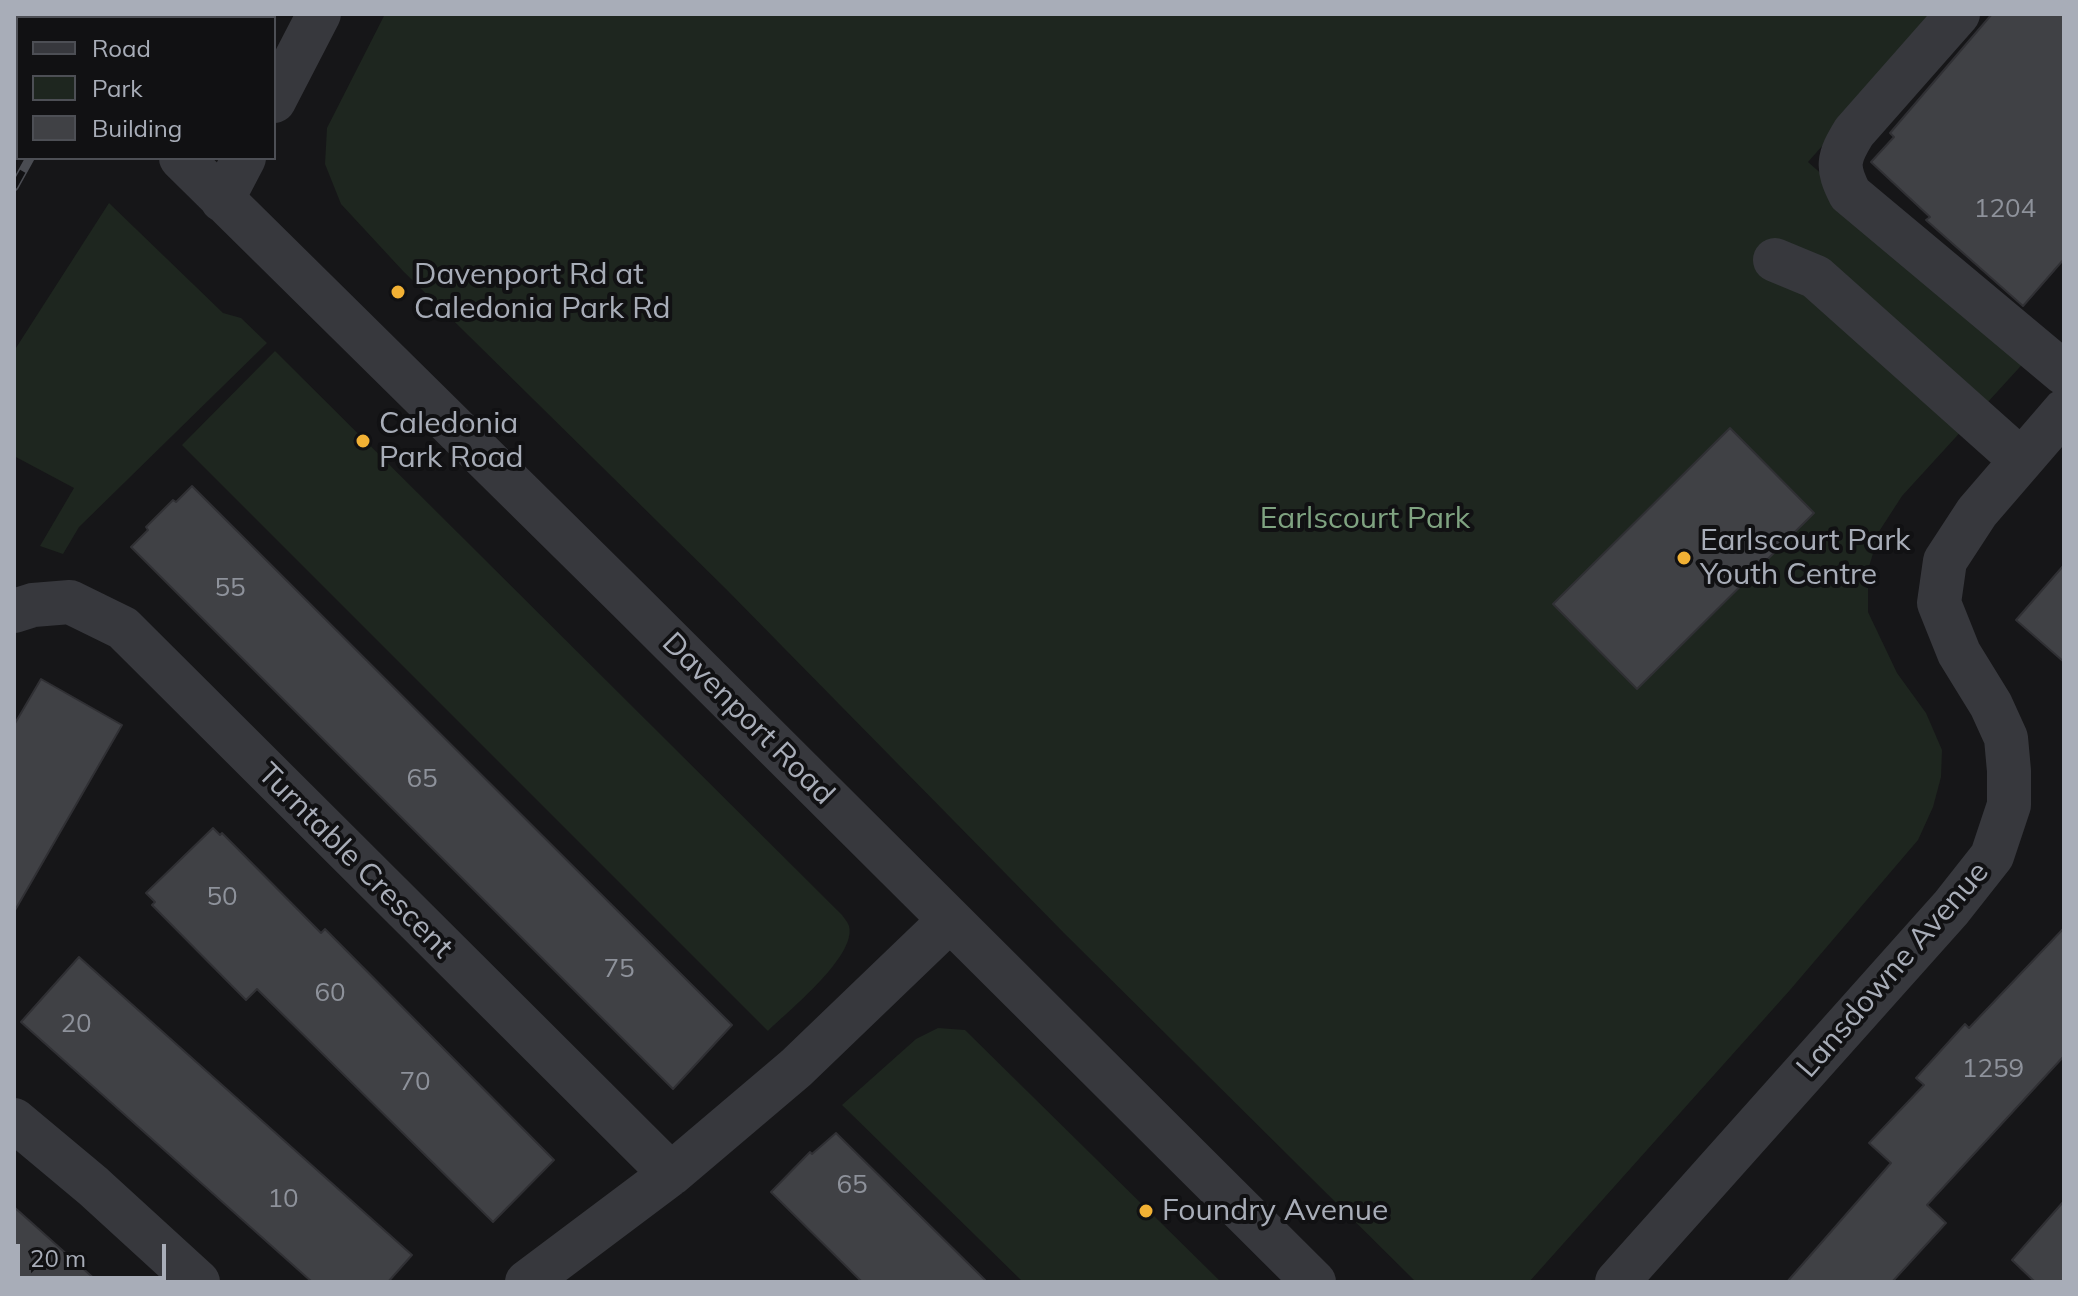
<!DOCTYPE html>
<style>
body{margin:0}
#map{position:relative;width:2078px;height:1296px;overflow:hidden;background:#161618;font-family:Mulish,sans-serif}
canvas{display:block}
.frame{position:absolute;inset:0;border:16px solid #a8adb8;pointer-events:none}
.legend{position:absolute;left:16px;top:16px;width:260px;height:144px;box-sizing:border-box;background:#111113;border:2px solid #4d4f55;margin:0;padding:10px 14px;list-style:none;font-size:24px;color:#a8adb8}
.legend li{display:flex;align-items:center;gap:16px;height:40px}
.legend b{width:40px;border:2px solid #4d4f55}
.scale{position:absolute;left:16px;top:1244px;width:150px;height:36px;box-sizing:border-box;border:4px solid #a8adb8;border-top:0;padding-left:10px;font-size:24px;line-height:28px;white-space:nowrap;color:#a8adb8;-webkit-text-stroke:6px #111113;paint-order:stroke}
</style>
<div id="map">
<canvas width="2078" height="1296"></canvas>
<div class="frame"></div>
<ul class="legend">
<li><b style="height:10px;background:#37383d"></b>Road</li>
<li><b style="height:22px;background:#1e261f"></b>Park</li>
<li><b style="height:22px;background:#404145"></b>Building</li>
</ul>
<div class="scale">20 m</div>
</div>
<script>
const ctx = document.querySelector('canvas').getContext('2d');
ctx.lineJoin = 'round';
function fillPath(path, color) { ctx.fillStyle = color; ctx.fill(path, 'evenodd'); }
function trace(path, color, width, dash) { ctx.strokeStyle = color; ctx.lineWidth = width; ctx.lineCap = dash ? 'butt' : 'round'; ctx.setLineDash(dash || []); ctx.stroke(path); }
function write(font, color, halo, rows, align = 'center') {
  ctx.font = font + ' Mulish,sans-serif'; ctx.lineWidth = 8; ctx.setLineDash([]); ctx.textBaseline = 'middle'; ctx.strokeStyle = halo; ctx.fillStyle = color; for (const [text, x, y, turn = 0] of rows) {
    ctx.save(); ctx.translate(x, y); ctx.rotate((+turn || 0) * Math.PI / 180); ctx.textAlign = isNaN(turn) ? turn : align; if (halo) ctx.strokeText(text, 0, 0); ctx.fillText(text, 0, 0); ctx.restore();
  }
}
fillPath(new Path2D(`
 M385,14H1939L1808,162L2029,357L1902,496L1880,530L1868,570V612L1897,673L1926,713L1942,750L1941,777L1933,807L1918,840L1790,990L1529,1282H1416L1064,933L726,589L403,271L341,204L325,164L327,128Z
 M109,203L223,313L241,318L267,343L79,527L63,554L40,546L74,488L14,456V351Z
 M275,351L842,915C844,918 847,921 849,926C857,956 788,1011 768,1031L182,445Z
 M938,1028L965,1030L1221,1282H1023L842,1105L916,1039Z`), '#1e261f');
const building = new Path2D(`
 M1992,14H2064V259L2023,306L1926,220L1930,217L1871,162L1894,137L1890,133Z
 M1730,428L1814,513L1637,689L1553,604Z
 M192,486L732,1025L673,1089L131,547L148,530L146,527L173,500L176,502Z
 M2064,565V662L2016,620Z
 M41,679L122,725L14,912V725Z
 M213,828L220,835L222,833L321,933L325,929L554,1160L493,1222L257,989L246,1000L152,905L155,902L146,893Z
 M2064,928V1056L1927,1205L1946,1223L1892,1282H1787L1891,1163L1869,1143L1924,1085L1916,1078L1965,1024L1969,1028Z
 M79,957L412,1255L388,1282H312L21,1022Z
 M836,1133L987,1282H862L771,1192L810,1152L812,1154Z
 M2064,1201V1282H2035L2012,1260Z
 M14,1207L98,1282H14Z`);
fillPath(building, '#404145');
trace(building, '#303034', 2);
trace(new Path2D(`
 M40,14L44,18
 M1958,14L1854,132C1838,158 1836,167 1850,194L2064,373
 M274,101L319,14
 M181,158L629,600L1314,1282
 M222,200L244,158
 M1775,260L1816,277L2021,460
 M14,611L33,605L70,602L123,628L671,1174
 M14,1120L93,1186L198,1282
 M527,1282L671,1174L796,1068L949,921
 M1617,1282L1951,908L1992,856L2009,805V771L2006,738L1991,705L1959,653L1939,603L1945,561L1977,512L2064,411`), '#37383d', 44);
const rail = new Path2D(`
 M103,18L105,14
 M14,187L30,158`);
trace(rail, '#4a4c52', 9);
trace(rail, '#111113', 6, [18]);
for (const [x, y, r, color] of [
 [398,292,8,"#f2b134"],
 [363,441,8,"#f2b134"],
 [1684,558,8,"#f2b134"],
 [1146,1211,8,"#f2b134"]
]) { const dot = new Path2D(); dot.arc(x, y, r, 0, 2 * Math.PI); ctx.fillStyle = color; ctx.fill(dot); trace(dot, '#111113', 3); }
write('26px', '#8e929b', null, [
 ["1204",2005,209],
 ["55",230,588],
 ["65",422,779],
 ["50",222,897],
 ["75",619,969],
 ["60",330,993],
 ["20",76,1024],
 ["1259",1993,1069],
 ["70",415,1082],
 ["65",852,1185],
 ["10",283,1199]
]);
write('30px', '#a8adb8', '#111113', [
 ["Davenport Rd at",414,275],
 ["Caledonia Park Rd",414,309],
 ["Caledonia",379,424],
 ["Park Road",379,458],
 ["Earlscourt Park",1700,541],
 ["Youth Centre",1700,575],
 ["Foundry Avenue",1162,1211]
], 'left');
write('30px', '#7fa381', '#111113', [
 ["Earlscourt Park",1365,519]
]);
write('30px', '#a8adb8', '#111113', [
 ["Davenport Road",748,719,45],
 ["Turntable Crescent",355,861,45],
 ["Lansdowne Avenue",1893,970,-49]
]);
</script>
